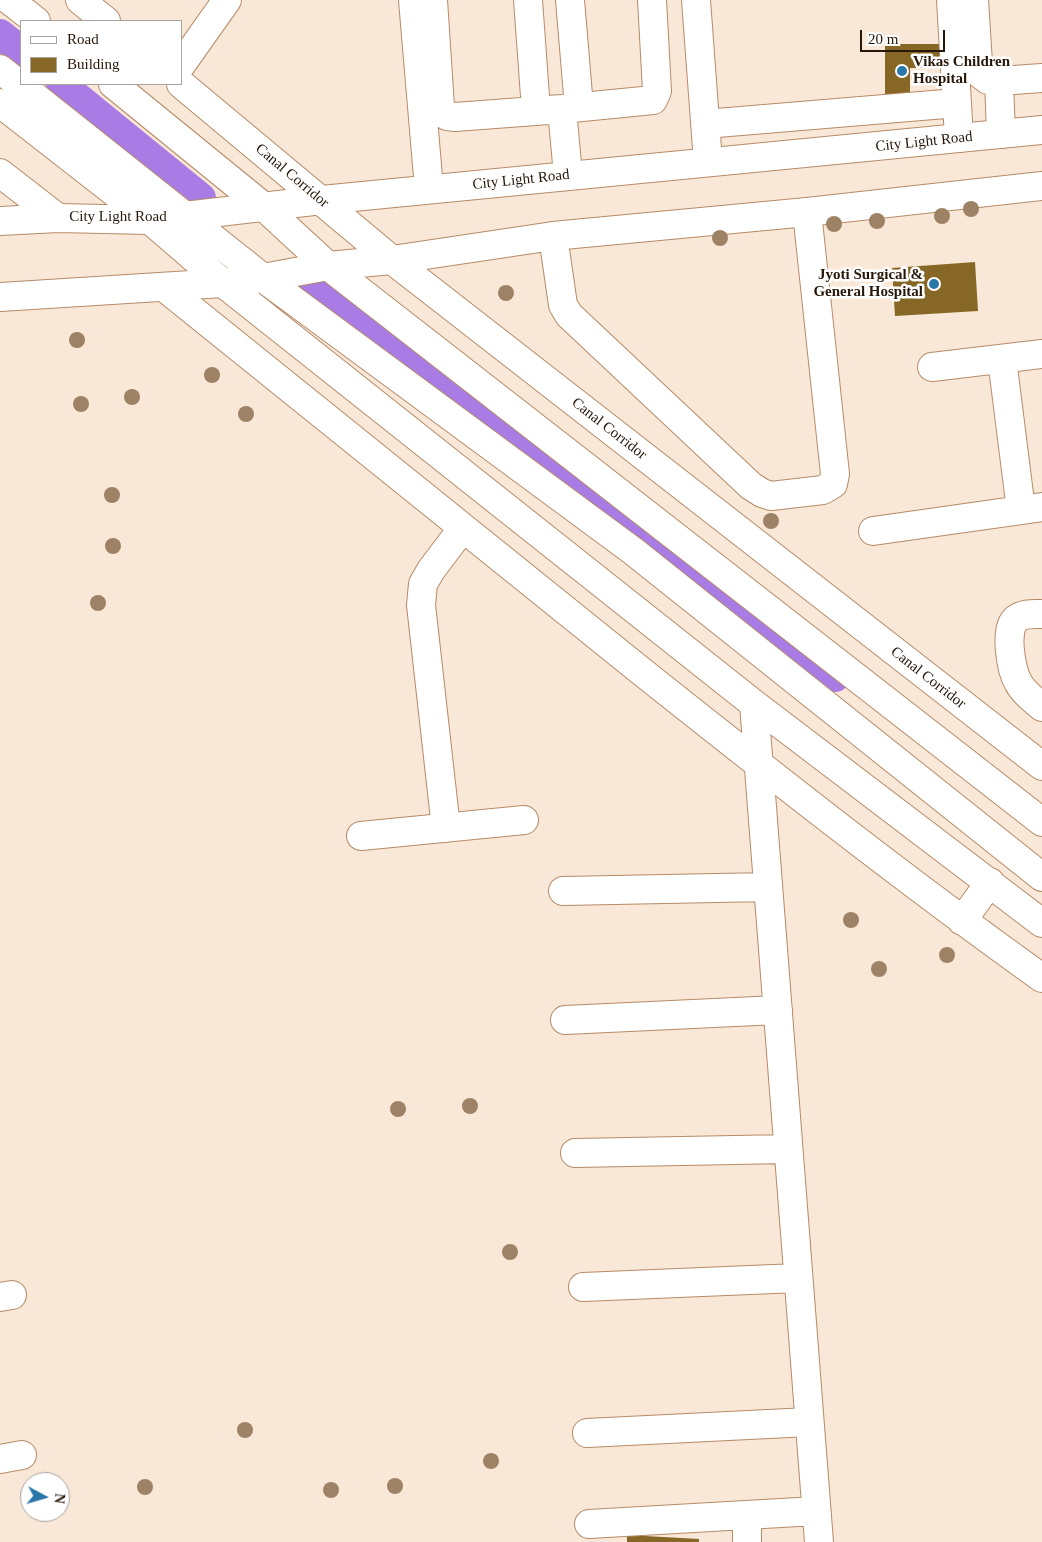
<!DOCTYPE html>
<style>
body{margin:0}
#map{position:relative;width:1042px;height:1542px;overflow:hidden;background:#f9e7d8;font-family:"Times New Roman",serif}
canvas{display:block}
.legend{position:absolute;left:20px;top:20px;width:162px;height:65px;box-sizing:border-box;background:#fff;border:1px solid #a9a29d;margin:0;padding:6px 9px;list-style:none;font-size:15px;color:#271709}
.legend li{display:flex;align-items:center;gap:10px;height:25px}
.legend b{width:25px;border:1px solid #a9a29d}
.north{position:absolute;left:20px;top:1472px;width:50px;height:50px;box-sizing:border-box;background:#fff;border:1px solid #a9a29d;border-radius:50%;rotate:96deg;font-size:14px;font-weight:700;line-height:20px;text-align:center;color:#271709}
.north::after{content:'';display:block;margin:auto;width:18px;height:22px;background:#2976a9;clip-path:polygon(50% 0,100% 100%,50% 72%,0 100%)}
.scale{position:absolute;left:860px;top:30px;width:85px;height:22px;box-sizing:border-box;border:2px solid #271709;border-top:0;padding-left:6px;font-size:15px;line-height:18px;white-space:nowrap;color:#271709;-webkit-text-stroke:4px #fff;paint-order:stroke}
</style>
<div id="map">
<canvas width="1042" height="1542"></canvas>
<ul class="legend">
<li><b style="height:6px;background:#fff"></b>Road</li>
<li><b style="height:14px;background:#876725"></b>Building</li>
</ul>
<div class="north">N</div>
<div class="scale">20 m</div>
</div>
<script>
const ctx = document.querySelector('canvas').getContext('2d');
ctx.lineJoin = 'round';
function trace(path, color, width, dash) { ctx.strokeStyle = color; ctx.lineWidth = width; ctx.lineCap = dash ? 'butt' : 'round'; ctx.setLineDash(dash || []); ctx.stroke(path); }
function fillPath(path, color) { ctx.fillStyle = color; ctx.fill(path, 'evenodd'); }
function write(font, color, halo, rows, align = 'center') {
  ctx.font = font + ' "Times New Roman",serif'; ctx.lineWidth = 5; ctx.setLineDash([]); ctx.textBaseline = 'middle'; ctx.strokeStyle = halo; ctx.fillStyle = color; for (const [text, x, y, turn = 0] of rows) {
    ctx.save(); ctx.translate(x, y); ctx.rotate((+turn || 0) * Math.PI / 180); ctx.textAlign = isNaN(turn) ? turn : align; if (halo) ctx.strokeText(text, 0, 0); ctx.fillText(text, 0, 0); ctx.restore();
  }
}
trace(new Path2D(`
 M0,34L21,51
 M61,84L201,198
 M299,279L835,677`), '#a87ce4', 30);
fillPath(new Path2D(`
 M885,44H942V68H910V102H885Z
 M975,262L978,311L895,316L892,268Z
 M627,1535L699,1539V1542H627Z`), '#876725');
const minor = new Path2D(`
 M9,0L36,21
 M80,0L106,21
 M413,0L429,189
 M433,0L440,107L443,113L447,116L455,117L562,109L653,100L657,91L652,0
 M528,0L536,110
 M570,0L579,107
 M696,0L708,162
 M951,0L959,138
 M974,0L978,63L980,74L988,80L999,81L1042,78
 M181,65L227,0
 M0,69L263,278L633,551L1042,877
 M999,81L1001,134
 M113,84L264,207L328,266L1042,822
 M181,84L392,260L1042,766
 M0,103L150,220L223,283L754,704L1042,923
 M562,109L568,175
 M705,124L957,103
 M0,173L58,218
 M553,236L563,305L569,315L751,486L762,493L771,496L823,490L833,484L835,474L807,212
 M164,287C322,416 481,544 641,671C773,776 905,880 1042,978
 M1002,359L1021,510
 M932,367L1042,354
 M873,531L1042,507
 M1042,614C1033,614 1023,613 1016,619C1004,629 1011,670 1018,682C1023,692 1034,700 1042,707
 M754,704L819,1542
 M446,828L421,605L423,584L431,570L462,529
 M361,836L524,820
 M563,891L768,887
 M962,921L990,882
 M565,1020L778,1010
 M575,1153L788,1149
 M583,1287L798,1278
 M0,1297L12,1295
 M587,1433L809,1422
 M0,1459L22,1455
 M747,1516V1542
 M589,1524L816,1511`);
const major = new Path2D(`
 M0,221L58,218L150,220L322,200L1042,130
 M0,297L223,283L263,278L328,266L392,260L553,236L807,212L1042,186`);
trace(minor, '#b58b67', 30);
trace(major, '#b58b67', 30);
trace(minor, '#fff', 28);
trace(major, '#fff', 28);
ctx.fillStyle = '#9e8265';
for (const [x, y] of [
 [971,209],
 [942,216],
 [877,221],
 [834,224],
 [720,238],
 [506,293],
 [77,340],
 [212,375],
 [132,397],
 [81,404],
 [246,414],
 [112,495],
 [771,521],
 [113,546],
 [98,603],
 [851,920],
 [947,955],
 [879,969],
 [470,1106],
 [398,1109],
 [510,1252],
 [245,1430],
 [491,1461],
 [395,1486],
 [145,1487],
 [331,1490]
]) { ctx.beginPath(); ctx.arc(x, y, 8, 0, 2 * Math.PI); ctx.fill(); }
for (const [x, y, r, color] of [
 [902,71,6,"#2976a9"],
 [934,284,6,"#2976a9"]
]) { const dot = new Path2D(); dot.arc(x, y, r, 0, 2 * Math.PI); ctx.fillStyle = color; ctx.fill(dot); trace(dot, '#fff', 2); }
write('bold 15px', '#271709', '#fff', [
 ["Vikas Children",913,62],
 ["Hospital",913,79],
 ["Jyoti Surgical &",923,275,"right"],
 ["General Hospital",923,292,"right"]
], 'left');
write('15px', '#271709', '#fff', [
 ["City Light Road",924,142,-6],
 ["Canal Corridor",292,176,40],
 ["City Light Road",521,180,-6],
 ["City Light Road",118,217],
 ["Canal Corridor",609,429,38],
 ["Canal Corridor",928,678,38]
]);
</script>
